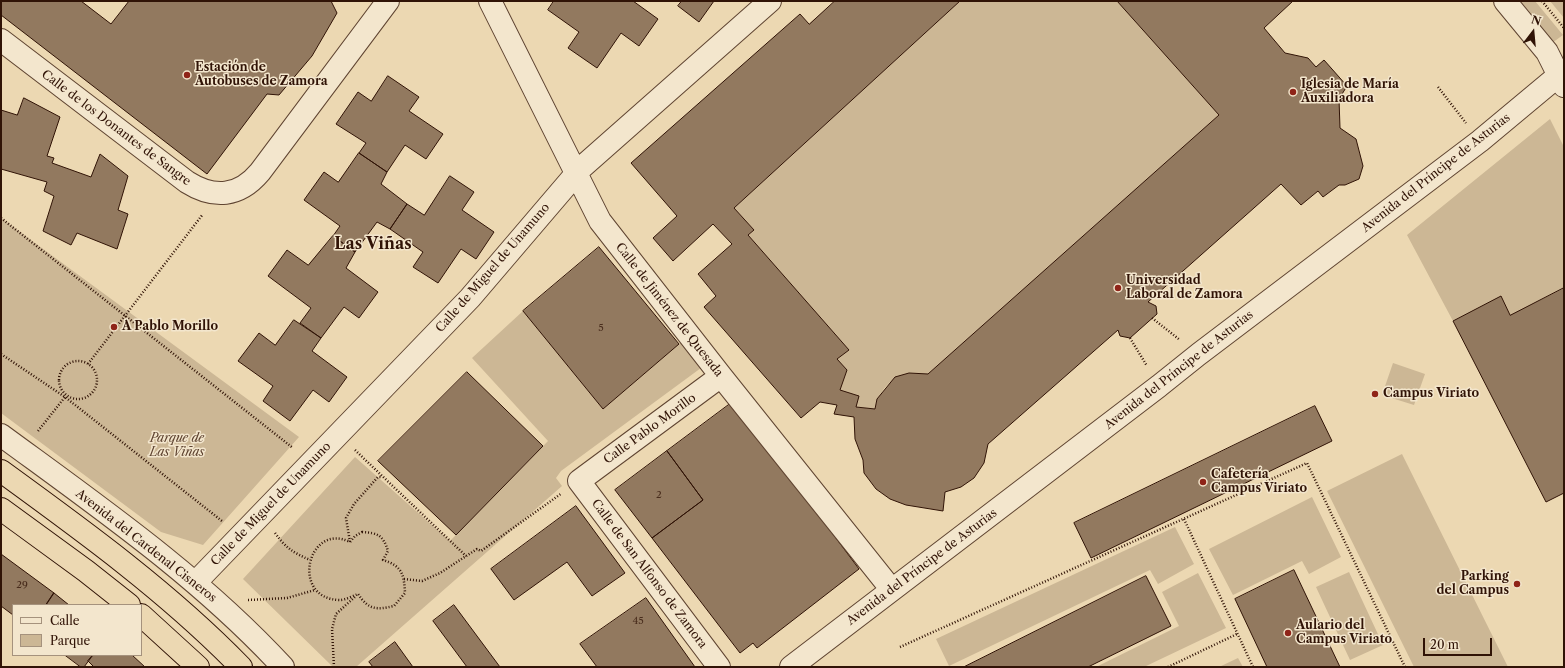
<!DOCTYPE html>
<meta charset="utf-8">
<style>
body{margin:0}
#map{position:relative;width:1565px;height:668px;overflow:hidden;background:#ecd8b2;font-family:"Libre Caslon Text",serif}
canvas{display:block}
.frame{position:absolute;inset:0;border:2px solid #301306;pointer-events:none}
.legend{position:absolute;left:12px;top:604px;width:130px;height:52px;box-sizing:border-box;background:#f3e6cd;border:1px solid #a5927d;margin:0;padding:5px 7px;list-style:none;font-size:12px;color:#301306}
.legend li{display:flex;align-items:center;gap:8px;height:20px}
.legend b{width:20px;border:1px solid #a5927d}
.north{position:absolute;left:1513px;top:12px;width:40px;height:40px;-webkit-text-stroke:3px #f3e6cd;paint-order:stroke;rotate:16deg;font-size:11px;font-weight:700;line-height:16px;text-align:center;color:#301306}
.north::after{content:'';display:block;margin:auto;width:14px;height:18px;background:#301306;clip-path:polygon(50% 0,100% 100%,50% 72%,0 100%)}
.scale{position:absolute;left:1423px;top:638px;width:69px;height:18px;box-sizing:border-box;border:2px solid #301306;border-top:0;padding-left:5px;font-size:12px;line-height:14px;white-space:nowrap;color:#301306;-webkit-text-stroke:3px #f3e6cd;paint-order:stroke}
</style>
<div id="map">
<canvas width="1565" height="668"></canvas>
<div class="frame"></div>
<ul class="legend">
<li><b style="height:5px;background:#f3e6cd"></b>Calle</li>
<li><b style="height:11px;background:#ccb795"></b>Parque</li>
</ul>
<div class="north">N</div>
<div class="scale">20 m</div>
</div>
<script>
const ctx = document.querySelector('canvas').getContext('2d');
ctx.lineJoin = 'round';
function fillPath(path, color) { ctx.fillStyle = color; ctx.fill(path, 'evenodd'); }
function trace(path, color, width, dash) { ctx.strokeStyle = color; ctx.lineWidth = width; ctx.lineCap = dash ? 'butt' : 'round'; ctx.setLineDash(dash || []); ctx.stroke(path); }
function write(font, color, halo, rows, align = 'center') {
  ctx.font = font + ' "Libre Caslon Text",serif'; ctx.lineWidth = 3; ctx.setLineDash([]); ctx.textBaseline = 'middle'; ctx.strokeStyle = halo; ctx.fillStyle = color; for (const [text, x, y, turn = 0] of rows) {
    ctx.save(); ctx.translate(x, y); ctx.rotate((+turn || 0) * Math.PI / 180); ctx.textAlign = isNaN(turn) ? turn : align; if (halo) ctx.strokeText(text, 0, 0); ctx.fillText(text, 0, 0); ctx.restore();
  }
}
fillPath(new Path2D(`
 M960,1H1117L1219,115L928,374C899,373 884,378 875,409L856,407L840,390L847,370L837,359L849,350L748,235L754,230L734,208Z
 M1518,1H1535L1563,35L1552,43Z
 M1550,1H1564V18Z
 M1550,119L1564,147V288L1510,315L1501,297L1453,321L1407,235Z
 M1,218L299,437L203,545L161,532L1,413Z
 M523,311L603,409L685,339L705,365L561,471L556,478L562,486L356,667H333L243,579L355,457L450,541L548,441L472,358Z
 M1393,363L1425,374L1414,405L1382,395Z
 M1402,454L1508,667H1414L1327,491Z
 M1312,497L1341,557L1309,574L1302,561L1233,595L1209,549Z
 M1175,527L1194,564L1158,584L1150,570L949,666L936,639Z
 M1349,572L1383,645L1350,660L1316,587Z
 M1198,573L1226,628L1144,667H1096L1179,626L1162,592Z
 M1238,658L1243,667H1219Z`), '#ccb795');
const building = new Path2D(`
 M1,1H81L111,24L129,1H331L337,13L312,56L279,95L267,94L207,174L1,15Z
 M554,1H633L658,19L639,46L621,33L597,68L568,48L579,32L548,10Z
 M682,1H714L699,22L678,6Z
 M835,1H960L734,208L754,230L748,235L849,350L837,359L847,370L840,390L859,396L856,407L875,409L877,399L895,377L909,373L928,374L1219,115L1117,1H1293L1264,28L1285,53L1308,58L1316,67L1324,60L1347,86L1339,99L1340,128L1356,139L1363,166L1359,179L1345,185H1339L1323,197L1318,191L1301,205L1281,184L1148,302L1156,306L1157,314L1130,338L1120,336L1118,330L988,444L984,463L974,478L961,487L945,492L943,511L906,505L890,499L876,489L864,473L863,460L855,439L854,417L834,414L837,405L820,402L801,418L704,307L716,296L698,274L732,244L713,224L673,261L653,238L677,216L631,163L800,14L809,24Z
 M388,76L419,97L409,111L443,134L426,159L405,145L387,172L359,153L366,143L336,124L358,92L371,101Z
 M24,98L60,117L47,156L54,158L52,163L91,177L100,154L128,176L118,210L128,214L117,249L77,233L71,245L43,231L54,196L44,191L47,182L1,169V110L17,115Z
 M359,153L387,172L381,184L407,204L390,229L377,222L355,252L333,236L340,226L304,200L324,172L338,182Z
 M450,176L474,192L462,210L494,232L476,259L461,249L438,283L413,267L423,252L390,229L407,204L424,215Z
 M333,236L355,252L346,268L378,292L359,318L344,307L321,338L300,323L311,308L268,276L287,250L308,265Z
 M599,247L679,344L603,409L523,311Z
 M1564,288V493L1546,502L1453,321L1501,296L1510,315Z
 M294,320L321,338L312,351L347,377L329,402L313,390L290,421L263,401L273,386L238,361L259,333L275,345Z
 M467,372L543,446L456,535L378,461Z
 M734,401L859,569L757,648L753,643L740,653L652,538L703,500L667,451Z
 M1315,406L1332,441L1091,558L1074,523Z
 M667,451L703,500L652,538L615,490Z
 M576,506L625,573L592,596L567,562L514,600L491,569Z
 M1,554L54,593L46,605H13V615L1,606Z
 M1294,570L1340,667H1267L1235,599Z
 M1146,576L1171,626L1088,667H964Z
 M54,593L69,605H46Z
 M646,598L695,667H597L580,644Z
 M454,605L500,667H467L433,621Z
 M395,642L413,667H373L369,662Z
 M65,655H93L84,667H81Z
 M93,655H132L145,667H94L88,661Z`);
fillPath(building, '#92795f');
trace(building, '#301306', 1);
const minor = new Path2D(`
 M490,1L600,221L721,376L892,590
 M1505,1L1547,52L1564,86
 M1,40L187,182C214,199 239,197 260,172L388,1
 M1,435C99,507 200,577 283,667
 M195,583L470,298L581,168L770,1
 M719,667L579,481L721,376
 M791,667L1159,386L1199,354L1480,141L1564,71`);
const highway = new Path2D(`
 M1,471C85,532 169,593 241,667
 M1,509L86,571L129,605
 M141,615L198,667`);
trace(minor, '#5f4431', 24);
trace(highway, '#301306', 24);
trace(new Path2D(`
 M1542,1L1564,28
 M1438,87L1466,123
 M1,218L293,448
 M1152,318L1180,340
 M1130,338L1147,366
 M1,354L65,397L222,521
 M59 380a19 19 0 1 1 38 0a19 19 0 1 1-38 0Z
 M88,364L203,214
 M38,431L65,397
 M355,450L466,556
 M1184,519L1253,667
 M362,532C378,533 383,535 388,551L383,560C402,566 404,574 405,593L394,606C376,610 369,610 358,594C353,596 345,600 340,600C289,599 308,521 350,542L355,536Z
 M275,533C286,548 292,552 310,560
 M350,542L346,518L354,504L378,477H382
 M404,579L422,581L440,573L477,549L481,551L562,493
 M248,600L287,598L315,590
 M900,647L1307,463L1405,667
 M334,667L332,629L336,614L356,596
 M1168,667L1237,634`), '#301306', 2.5, [1, 2]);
trace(minor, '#f3e6cd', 22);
trace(highway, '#ecd8b2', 22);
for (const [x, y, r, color] of [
 [187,75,4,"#8f2418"],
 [1293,92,4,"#8f2418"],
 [1118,288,4,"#8f2418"],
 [114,327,4,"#8f2418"],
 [1375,394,4,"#8f2418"],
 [1203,482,4,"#8f2418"],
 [1517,584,4,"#8f2418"],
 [1288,633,4,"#8f2418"]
]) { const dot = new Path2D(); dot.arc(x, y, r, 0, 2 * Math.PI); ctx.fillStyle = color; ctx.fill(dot); trace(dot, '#f3e6cd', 1.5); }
write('10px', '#482c1c', null, [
 ["5",601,328],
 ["2",659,495],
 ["29",22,585],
 ["45",638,621]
]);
write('bold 12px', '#301306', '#f3e6cd', [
 ["Estación de",195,68],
 ["Autobuses de Zamora",195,82],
 ["Iglesia de María",1301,85],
 ["Auxiliadora",1301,99],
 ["Universidad",1126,281],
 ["Laboral de Zamora",1126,295],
 ["A Pablo Morillo",122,327],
 ["Campus Viriato",1383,394],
 ["Cafetería",1211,475],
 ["Campus Viriato",1211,489],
 ["Parking",1509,577,"right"],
 ["del Campus",1509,591,"right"],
 ["Aulario del",1296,626],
 ["Campus Viriato",1296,640]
], 'left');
write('12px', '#301306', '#f3e6cd', [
 ["Calle de los Donantes de Sangre",116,128,37],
 ["Avenida del Príncipe de Asturias",1436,173,-38],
 ["Calle de Miguel de Unamuno",493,268,-49],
 ["Calle de Jiménez de Quesada",669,310,52],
 ["Avenida del Príncipe de Asturias",1179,370,-38],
 ["Calle Pablo Morillo",650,429,-36],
 ["Calle de Miguel de Unamuno",271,504,-46],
 ["Avenida del Cardenal Cisneros",146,546,38],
 ["Avenida del Príncipe de Asturias",922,567,-37],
 ["Calle de San Alfonso de Zamora",649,574,53]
]);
write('italic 12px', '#5f4431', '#f3e6cd', [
 ["Parque de",177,439],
 ["Las Viñas",177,453]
]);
write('bold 16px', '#301306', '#f3e6cd', [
 ["Las Viñas",373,244]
]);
</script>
